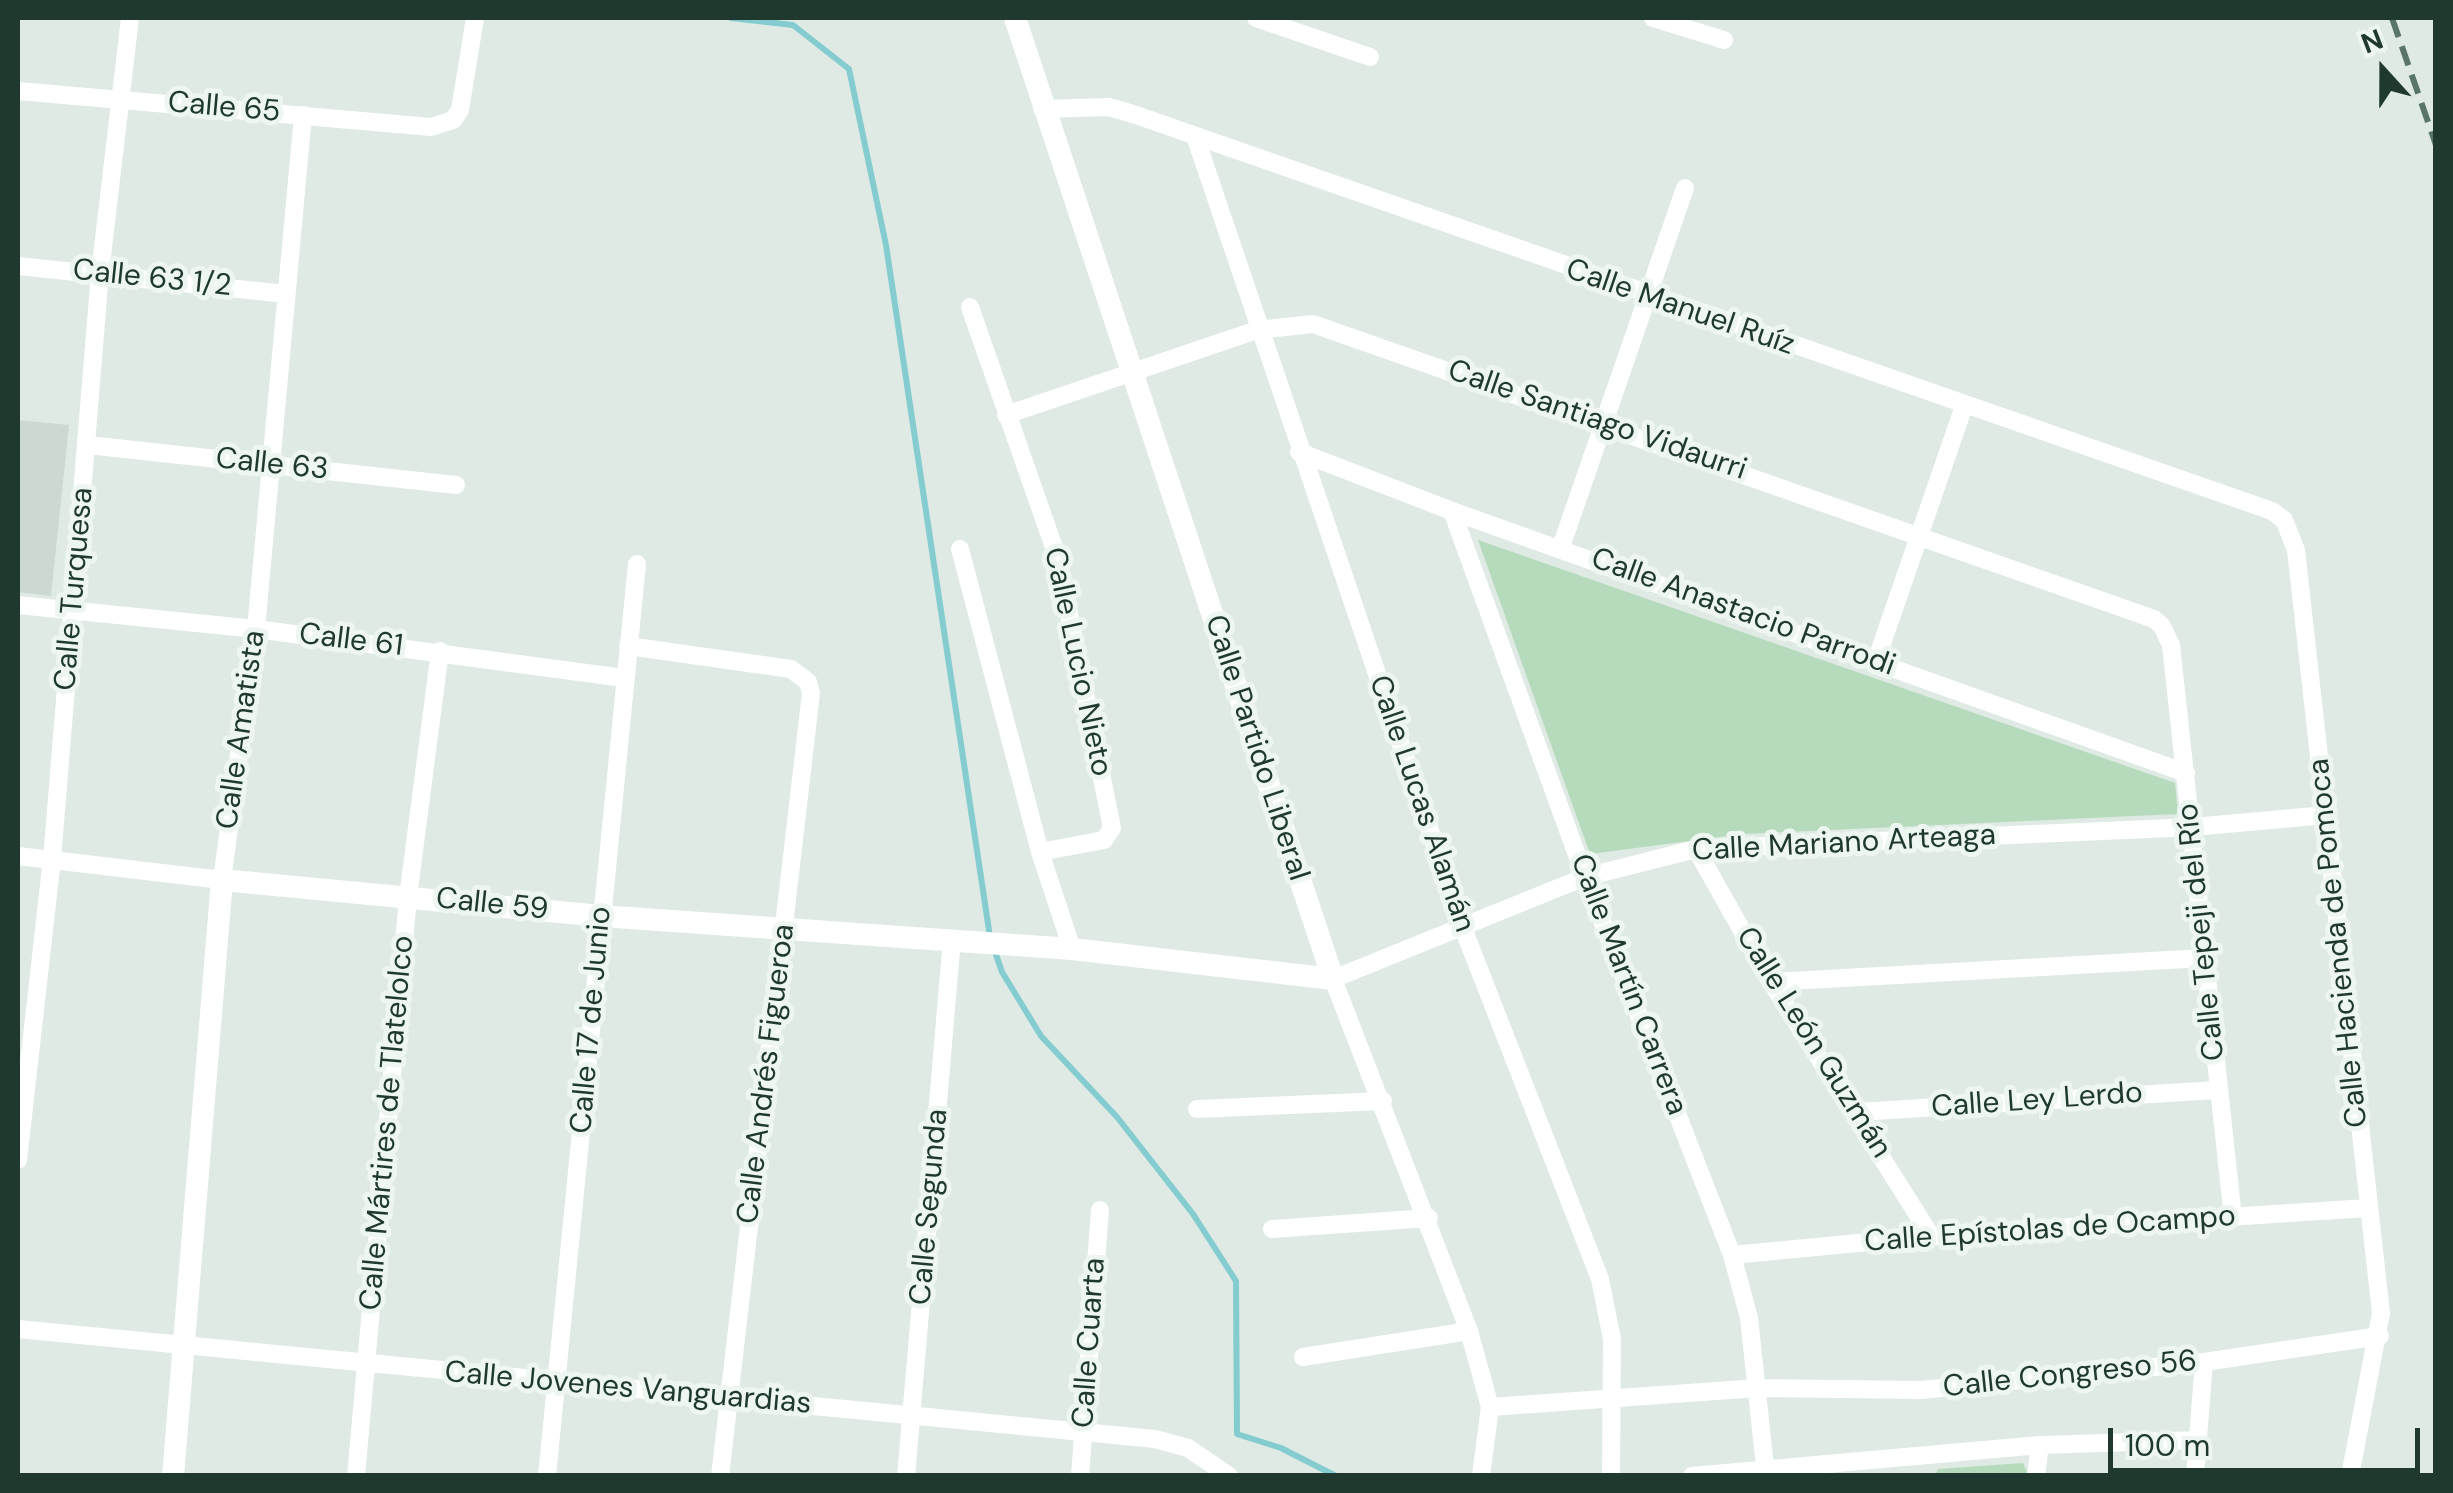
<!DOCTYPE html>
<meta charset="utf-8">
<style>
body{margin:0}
#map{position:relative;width:2453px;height:1493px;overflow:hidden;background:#deeae3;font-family:"DM Sans",sans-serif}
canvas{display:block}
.frame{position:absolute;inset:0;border:20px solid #1f392f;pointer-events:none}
.north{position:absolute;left:2333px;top:20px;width:100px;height:100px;-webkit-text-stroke:8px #eef6f1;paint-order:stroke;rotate:339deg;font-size:28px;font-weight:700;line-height:40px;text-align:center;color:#1f392f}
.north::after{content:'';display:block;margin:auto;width:35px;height:45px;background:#1f392f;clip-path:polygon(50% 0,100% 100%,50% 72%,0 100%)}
.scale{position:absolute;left:2108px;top:1428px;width:312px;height:45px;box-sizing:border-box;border:5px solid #1f392f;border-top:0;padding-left:12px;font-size:30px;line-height:35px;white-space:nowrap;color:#1f392f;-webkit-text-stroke:8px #eef6f1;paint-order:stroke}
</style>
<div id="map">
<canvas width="2453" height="1493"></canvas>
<div class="frame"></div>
<div class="north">N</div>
<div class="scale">100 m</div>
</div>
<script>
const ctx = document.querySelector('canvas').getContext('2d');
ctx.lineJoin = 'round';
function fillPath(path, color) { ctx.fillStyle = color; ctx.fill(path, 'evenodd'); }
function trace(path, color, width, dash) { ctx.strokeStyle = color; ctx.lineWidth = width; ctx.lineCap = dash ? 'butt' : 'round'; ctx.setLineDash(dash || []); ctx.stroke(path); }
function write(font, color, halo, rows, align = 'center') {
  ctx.font = font + ' "DM Sans",sans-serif'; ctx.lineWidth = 10; ctx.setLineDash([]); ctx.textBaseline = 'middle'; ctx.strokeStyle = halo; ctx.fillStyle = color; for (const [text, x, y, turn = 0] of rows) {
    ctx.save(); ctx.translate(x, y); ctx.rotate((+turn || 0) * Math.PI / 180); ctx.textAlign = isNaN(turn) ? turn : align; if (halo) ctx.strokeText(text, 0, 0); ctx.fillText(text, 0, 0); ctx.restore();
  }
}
fillPath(new Path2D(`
 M18,420L69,425L51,596L18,592Z`), '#ccd9d2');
fillPath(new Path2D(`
 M1478,540L2175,783L2178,814L1743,834L1590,854Z
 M2023,1463L2028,1475L1935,1476L1938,1469Z`), '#b6dbbc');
trace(new Path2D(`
 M731,18L793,25L849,69L886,245L990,937
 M994,949L1002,972L1041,1036L1117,1117L1193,1214L1236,1281L1237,1434L1281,1448L1336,1476`), '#84ccd0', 6);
trace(new Path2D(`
 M1256,18L1370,57
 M1653,18L1724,40
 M18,91L431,127L453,120L460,110L475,18
 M1042,109L1109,107L1136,115L2272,511L2284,520L2296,550L2381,1313L2350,1476
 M1195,136L1463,928L1600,1279L1612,1339L1611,1476
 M18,266L286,294
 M970,307L1058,559L1112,828L1104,840L1040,852
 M1006,415L1257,330L1313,324L2154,619L2162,626L2171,645L2233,1218
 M88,445L456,485
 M1299,452L1452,511L2186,773
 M1452,511L1585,877L1732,1255L1749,1318L1766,1476
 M1561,547L1685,188
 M960,549L1040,852L1072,949
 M18,605L256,629L624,678
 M628,646L791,669L808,682L811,693L720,1476
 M1876,661L1964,406
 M1696,849L1771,982L1931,1236
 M18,856L222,880L256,629L303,115
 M1771,982L2205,958
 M1197,1109L1383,1101
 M1857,1112L2217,1090
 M18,1160L52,859L100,273L130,18
 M1272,1229L1429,1218
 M1732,1255L1931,1236L2368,1208
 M18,1329L1155,1439L1188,1448L1229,1476
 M1303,1357L1469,1331
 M1490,1407L1759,1388L1921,1390L2204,1362L2380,1336
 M356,1476L408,897L440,651
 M547,1476L637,564
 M906,1476L952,939
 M1080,1476L1100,1210
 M1481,1476L1490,1407L1469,1331L1333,979L1585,877L1696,849L2193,827L2326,815
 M1692,1476L2040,1445L2199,1440
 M2036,1476L2040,1445
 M2195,1476L2204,1362`), '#fff', 18);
trace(new Path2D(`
 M173,1476L222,880L601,916L1072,949L1333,979L1015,18`), '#fff', 22);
trace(new Path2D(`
 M2392,18L2436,145`), '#59756a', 6, [20, 10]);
write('30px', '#1f392f', '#eef6f1', [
 ["Calle 65",224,108,5],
 ["Calle 63 1/2",152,279,6],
 ["Calle Manuel Ruíz",1680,308,19],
 ["Calle Santiago Vidaurri",1597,421,19],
 ["Calle 63",272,465,6],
 ["Calle Turquesa",75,589,-85],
 ["Calle Anastacio Parrodi",1743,613,20],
 ["Calle 61",351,641,7],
 ["Calle Lucio Nieto",1077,662,78],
 ["Calle Amatista",242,730,-82],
 ["Calle Partido Liberal",1256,748,72],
 ["Calle Lucas Alamán",1421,804,71],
 ["Calle Mariano Arteaga",1844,844,-3],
 ["Calle 59",492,905,6],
 ["Calle Tepeji del Río",2202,932,-96],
 ["Calle Hacienda de Pomoca",2339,943,-96],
 ["Calle Martín Carrera",1628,985,69],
 ["Calle 17 de Junio",592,1020,-85],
 ["Calle León Guzmán",1813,1043,58],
 ["Calle Andrés Figueroa",767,1074,-83],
 ["Calle Ley Lerdo",2037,1101,-4],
 ["Calle Mártires de Tlatelolco",388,1123,-85],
 ["Calle Segunda",930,1207,-85],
 ["Calle Epístolas de Ocampo",2050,1230,-4],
 ["Calle Cuarta",1090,1343,-86],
 ["Calle Congreso 56",2070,1375,-6],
 ["Calle Jovenes Vanguardias",628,1389,5]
]);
</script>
